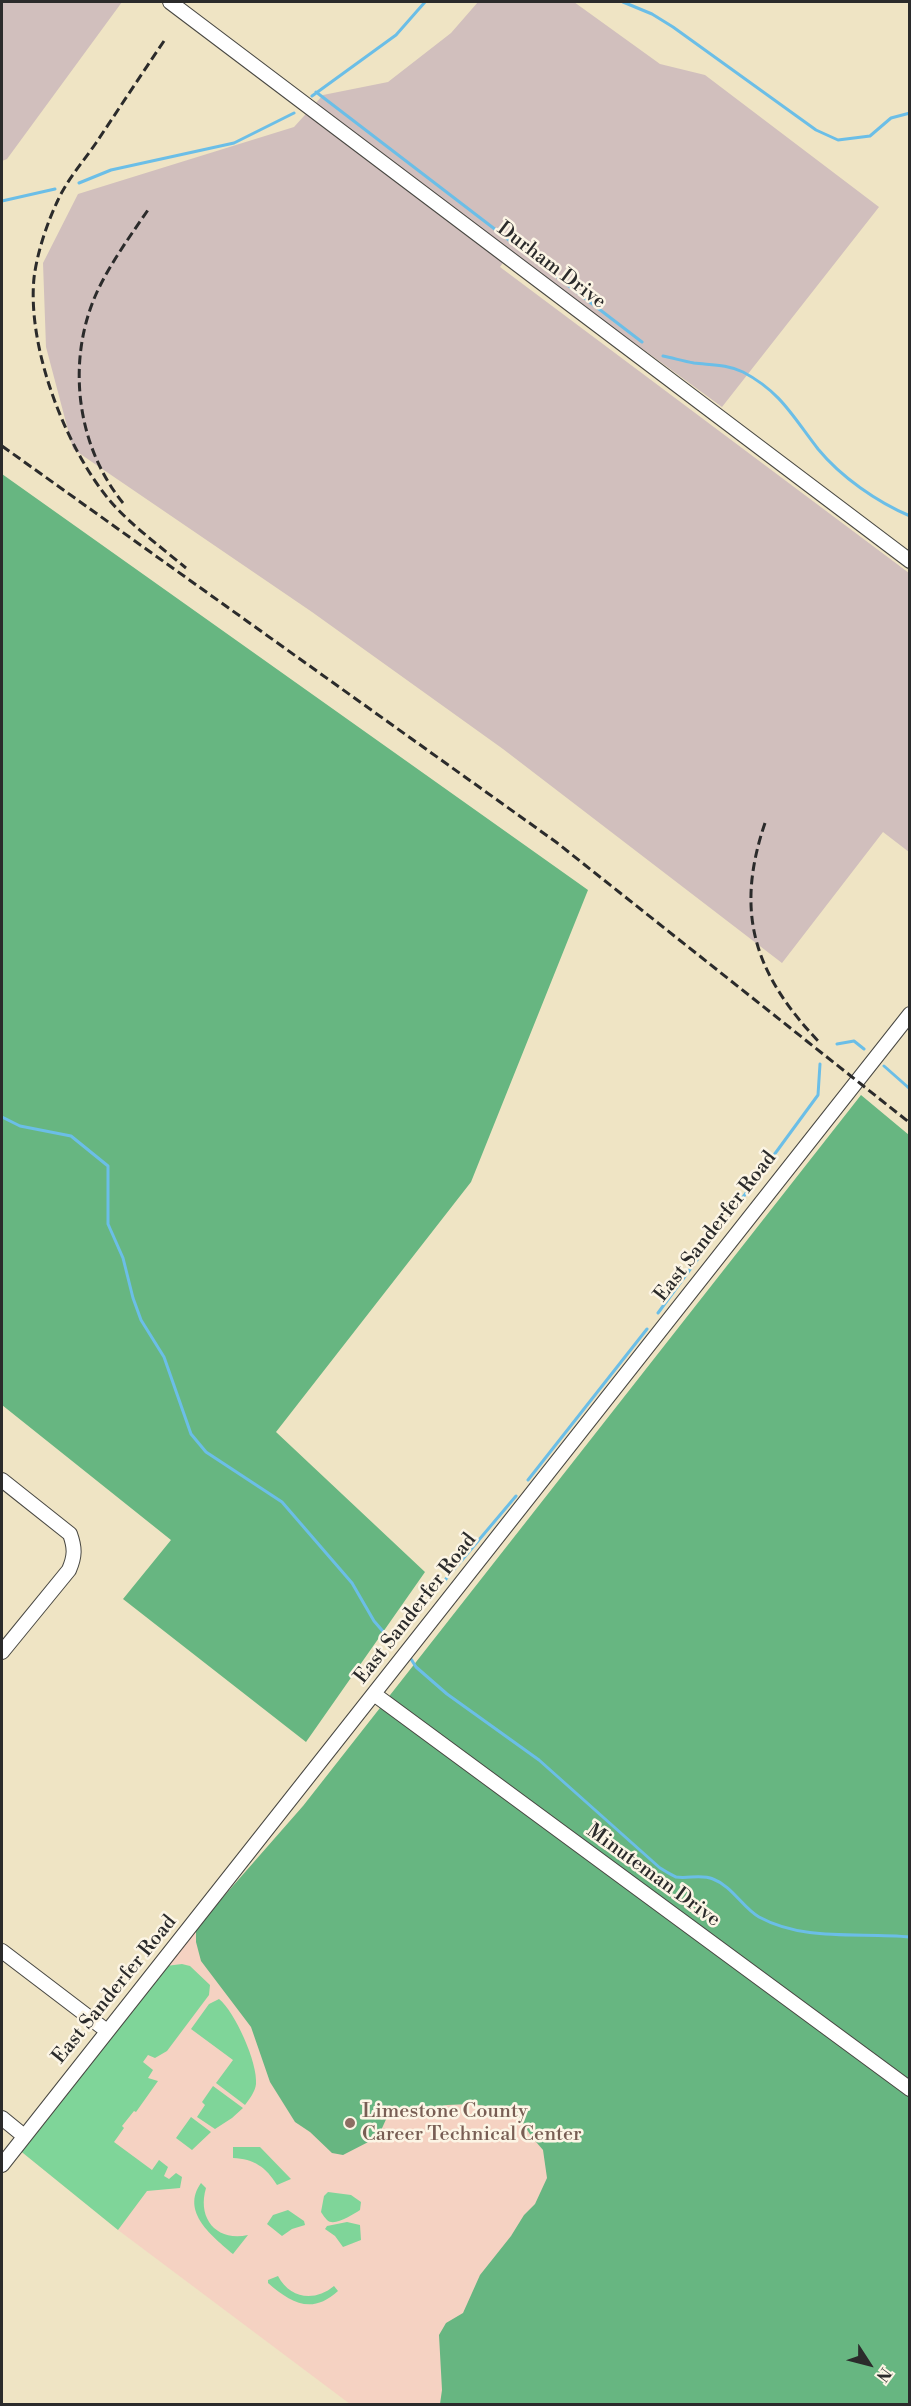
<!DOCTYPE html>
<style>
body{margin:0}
#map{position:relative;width:911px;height:2406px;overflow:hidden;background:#efe4c4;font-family:"Libre Bodoni",serif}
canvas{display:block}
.frame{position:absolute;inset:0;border:3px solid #2b2b2b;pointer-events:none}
.north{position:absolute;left:839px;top:2334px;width:60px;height:60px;-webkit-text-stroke:4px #fcf5e5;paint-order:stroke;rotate:126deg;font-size:16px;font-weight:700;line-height:24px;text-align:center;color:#2b2b2b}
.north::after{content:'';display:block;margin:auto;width:21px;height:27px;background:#2b2b2b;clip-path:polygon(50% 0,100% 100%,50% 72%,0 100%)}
</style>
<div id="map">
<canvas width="911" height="2406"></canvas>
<div class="frame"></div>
<div class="north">N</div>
</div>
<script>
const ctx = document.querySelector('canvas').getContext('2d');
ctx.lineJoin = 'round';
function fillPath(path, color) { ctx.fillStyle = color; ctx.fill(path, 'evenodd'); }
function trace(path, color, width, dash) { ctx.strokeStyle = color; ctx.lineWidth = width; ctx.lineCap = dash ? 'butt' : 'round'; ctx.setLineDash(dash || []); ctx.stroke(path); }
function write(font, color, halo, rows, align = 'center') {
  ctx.font = font + ' "Libre Bodoni",serif'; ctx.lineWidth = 5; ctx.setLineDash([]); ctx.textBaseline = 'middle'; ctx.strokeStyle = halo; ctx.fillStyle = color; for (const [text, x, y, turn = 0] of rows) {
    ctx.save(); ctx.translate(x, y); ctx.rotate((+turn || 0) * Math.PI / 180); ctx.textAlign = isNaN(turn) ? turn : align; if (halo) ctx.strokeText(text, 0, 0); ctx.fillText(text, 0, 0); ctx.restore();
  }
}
fillPath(new Path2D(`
 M303,1806L680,2098L449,2404H350L118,2230L18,2149L165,1963Z`), '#f5d2c2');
fillPath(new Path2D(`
 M2,2H122L7,159L2,161Z
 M478,2H574L660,64L705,75L879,207L722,407L510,252L500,267L909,573V852L883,832L782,963L503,749L312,612L73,449L46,347L43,263L78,194L294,127L323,95L388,82L451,33Z`), '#d1bfbd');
fillPath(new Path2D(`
 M182,1964L190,1966L210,1985L209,1995L167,2051L155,2058L148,2055L143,2062L153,2070L148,2078L158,2081L136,2112L134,2111L122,2126L124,2128L114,2142L152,2170L159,2160L168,2167L164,2176L169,2179L176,2173L182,2177L180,2188L147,2191L118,2230L18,2149L166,1966Z
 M219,1999C235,2012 258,2063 256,2084C255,2092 250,2098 245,2105L216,2083L233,2060L191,2029L209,2004Z
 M213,2086L243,2108L232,2118L215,2129L197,2117L205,2105L202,2102Z
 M191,2117L211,2132L192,2150L176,2138Z
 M233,2147H260L291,2179L277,2185C266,2167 254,2159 233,2158Z
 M201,2183L206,2188C197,2218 216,2242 248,2235L233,2254C213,2237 180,2212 201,2183Z
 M328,2192L351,2195L361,2202L360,2210C352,2215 334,2227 327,2220C325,2218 323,2215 321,2212L324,2196Z
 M288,2210L304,2221L305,2225L292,2229L282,2236L267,2224L273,2215Z
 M347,2222L360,2225L361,2240L343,2247L335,2236L325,2229L327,2226Z
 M278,2276C290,2299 315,2302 334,2286L338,2291C312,2315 291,2303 268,2283V2280Z`), '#7fd599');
fillPath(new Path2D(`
 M2,474L588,890L471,1182L276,1432L425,1572L306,1742L123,1599L171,1540L2,1405Z
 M861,1095L909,1135V2404H440L442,2390L439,2335L446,2323L463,2313L480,2275L511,2236L524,2215L535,2204L547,2178L543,2150L531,2136L518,2115L511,2109L470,2104L447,2105L418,2111L411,2108L400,2110L388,2115L378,2137L343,2155L332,2153L310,2132L295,2122L270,2082L251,2027L201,1961L196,1942V1928L303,1806Z`), '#67b681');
trace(new Path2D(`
 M623,2L652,14L673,27L816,130L838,140L870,136L891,118L910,113
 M316,92L642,342
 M312,96L396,35L425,2
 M79,183L111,170L234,143L294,113
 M2,201L55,189
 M663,356C673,358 683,361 694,363C710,365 727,364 743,372C781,392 793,417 818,449C841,477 877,502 910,516
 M837,1044L854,1041L864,1049
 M884,1066L910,1089
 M2,1117L20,1126L71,1136L108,1166V1224L123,1258L133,1298L141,1320L164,1357L191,1434L206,1452L282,1502L352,1583L374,1621L393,1643
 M658,1313L818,1095L820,1064
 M528,1480L647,1329
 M387,1639L402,1631L516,1496
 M411,1659L416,1667L447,1694L539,1760L660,1868C665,1871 671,1875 676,1877C688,1879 701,1874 713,1879C732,1886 743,1908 759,1917C805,1942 859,1932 910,1937`), '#6bbee7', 3);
const minor = new Path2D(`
 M170,2L910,561
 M2,1480L70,1534C75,1548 75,1556 69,1570L2,1652
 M374,1694L910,2089
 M2,1951L107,2031
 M2,2118L24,2136
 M2,2165L910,1014`);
trace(minor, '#484742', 16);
trace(minor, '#fff', 14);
trace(new Path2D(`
 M164,41C141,75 118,110 96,143C83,162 67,180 58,200C47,223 37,253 34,278C27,348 66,449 111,502C130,524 162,548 186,568
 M2,446L556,842L910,1123
 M123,503C76,445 66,360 97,292C111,262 131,235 150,207
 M765,823C734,914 755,975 820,1043`), '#2b2b2b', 3, [9, 4.5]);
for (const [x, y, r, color] of [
 [350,2123,6,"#8d6e63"]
]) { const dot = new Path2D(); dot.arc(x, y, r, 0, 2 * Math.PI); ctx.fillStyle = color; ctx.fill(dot); trace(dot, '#fcf5e5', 2); }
write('20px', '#2b2b2b', '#fcf5e5', [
 ["Durham Drive",551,266,37],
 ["East Sanderfer Road",716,1227,-52],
 ["East Sanderfer Road",416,1609,-52],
 ["Minuteman Drive",653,1876,36],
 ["East Sanderfer Road",115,1990,-51]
]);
write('20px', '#785e54', '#fcf5e5', [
 ["Limestone County",362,2112],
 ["Career Technical Center",362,2135]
], 'left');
</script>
